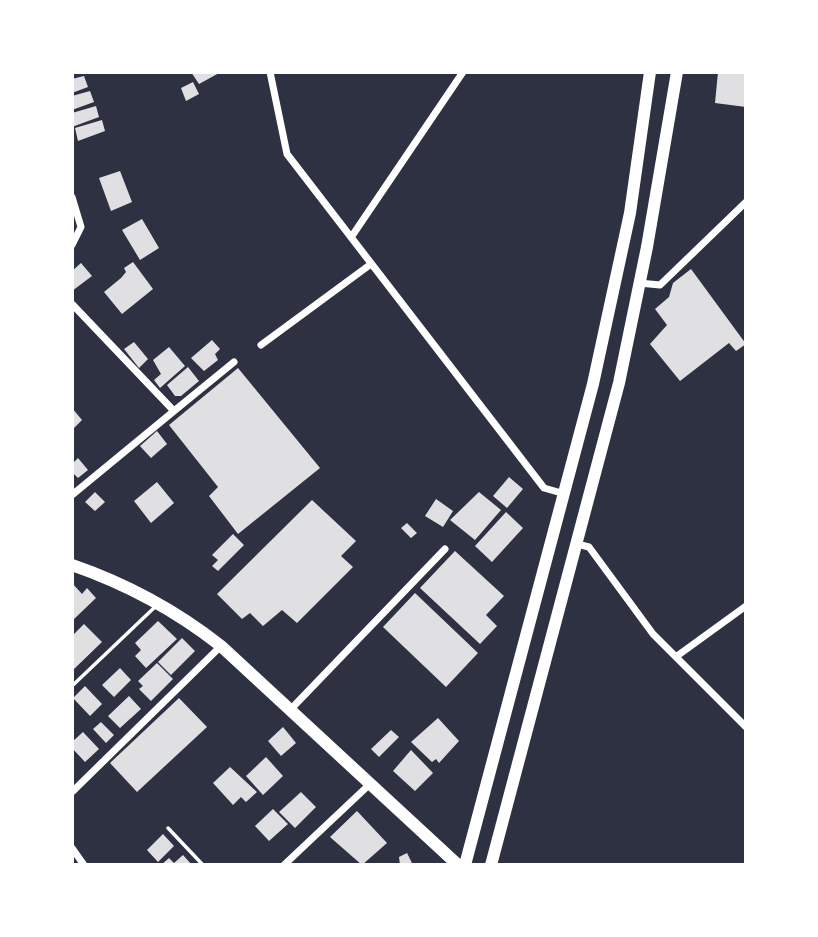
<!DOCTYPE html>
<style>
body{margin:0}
#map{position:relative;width:818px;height:937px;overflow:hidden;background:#2d3142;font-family:Helvetica,sans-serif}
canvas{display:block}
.frame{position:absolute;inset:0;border:74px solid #fff;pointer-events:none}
</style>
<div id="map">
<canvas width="818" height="937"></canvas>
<div class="frame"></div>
</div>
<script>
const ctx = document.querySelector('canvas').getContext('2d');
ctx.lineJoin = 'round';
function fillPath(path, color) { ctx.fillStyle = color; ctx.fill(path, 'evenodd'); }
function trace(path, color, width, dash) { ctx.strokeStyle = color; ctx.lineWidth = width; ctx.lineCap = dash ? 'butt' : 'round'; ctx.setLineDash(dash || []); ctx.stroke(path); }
fillPath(new Path2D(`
 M191,72H221L199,84Z
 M718,72H746V107L715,103Z
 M84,76L88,87L72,93V79Z
 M193,82L199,94L186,101L181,88Z
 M90,91L94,102L72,110V96Z
 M96,106L99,117L72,127V113Z
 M102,120L105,131L78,141L75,128Z
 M120,171L132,202L111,211L99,178Z
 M142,219L159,248L140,260L122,230Z
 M133,262L153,289L122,314L104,292L121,278L126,272L124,268Z
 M81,263L92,276L72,291V271Z
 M691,269L746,344L736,351L729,343L680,381L650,344L667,325L655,309L669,297L673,283Z
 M212,340L220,349L215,354L218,360L204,371L191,358Z
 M134,342L148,359L139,368L124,349Z
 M169,347L185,366L160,388L154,380L161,374L153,360Z
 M188,367L199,381L181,396H175L167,385Z
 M238,368L320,468L238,534L209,496L218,487L169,425Z
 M72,408L82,420L72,430Z
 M157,431L167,444L151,458L140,446Z
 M78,458L88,470L78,478L72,472V464Z
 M509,477L523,489L507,508L493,496Z
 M157,482L174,503L151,523L134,501Z
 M95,492L105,502L95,511L85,502Z
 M479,492L501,510L475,540L450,520Z
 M436,499L453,511L443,527L425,516Z
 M312,500L356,541L341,556L353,567L297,623L282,610L263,626L250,613L242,619L217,594Z
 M506,512L523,528L492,562L475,546Z
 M407,523L417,533L411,538L401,528Z
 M233,534L244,545L218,571L212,566L218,560L212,555Z
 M455,551L504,596L486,615L497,626L480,644L420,588Z
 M73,584L82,594L87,588L96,598L72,621Z
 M415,593L478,653L446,687L383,627Z
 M158,621L177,639L146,668L135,656L141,650L135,643Z
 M84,624L102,642L72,671V636Z
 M182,638L195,651L171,675L158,662Z
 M157,663L173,679L151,701L139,689L143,686L138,681Z
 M120,668L131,680L114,697L102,685Z
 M85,686L102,704L90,716L73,698Z
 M129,696L141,709L120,728L108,716Z
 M179,698L207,727L137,792L110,763Z
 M438,718L459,741L439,763L436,759L432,762L411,742Z
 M101,722L114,735L106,743L93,729Z
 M283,727L296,743L281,756L268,741Z
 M391,730L399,737L379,757L371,749Z
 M83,732L99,749L85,762L72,748V742Z
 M411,750L433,773L415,791L393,771Z
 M266,757L283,776L263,795L246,776Z
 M230,767L257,792L246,802L241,797L233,805L213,783Z
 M301,792L316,807L295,828L279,812Z
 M273,809L288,824L269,841L255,826Z
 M357,811L387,843L362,865L330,837Z
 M163,834L174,846L158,862L147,850Z
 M407,853L413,865H400L399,857Z
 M183,855L192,865H161L169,858L174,863Z`), '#e0e0e3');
trace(new Path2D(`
 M72,686L156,606
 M168,828L203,865`), '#fff', 3.5);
trace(new Path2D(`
 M270,72L287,154L544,488L565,494
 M72,197L81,227L72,245
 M352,236L463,72
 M639,283L660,285L746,202
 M72,304L174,411L234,362
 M261,345L371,264
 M72,495L174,411
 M577,544L589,547L653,634L746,727
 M677,656L746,606
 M291,709L445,549
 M72,792L221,646
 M72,848L84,865
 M284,865L371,783`), '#fff', 7);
trace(new Path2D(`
 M72,565C127,584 174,609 221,646L458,865`), '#fff', 12);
trace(new Path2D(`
 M465,865L593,384L630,213L650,72
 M491,865L619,383L647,247L677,72`), '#fff', 12);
</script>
